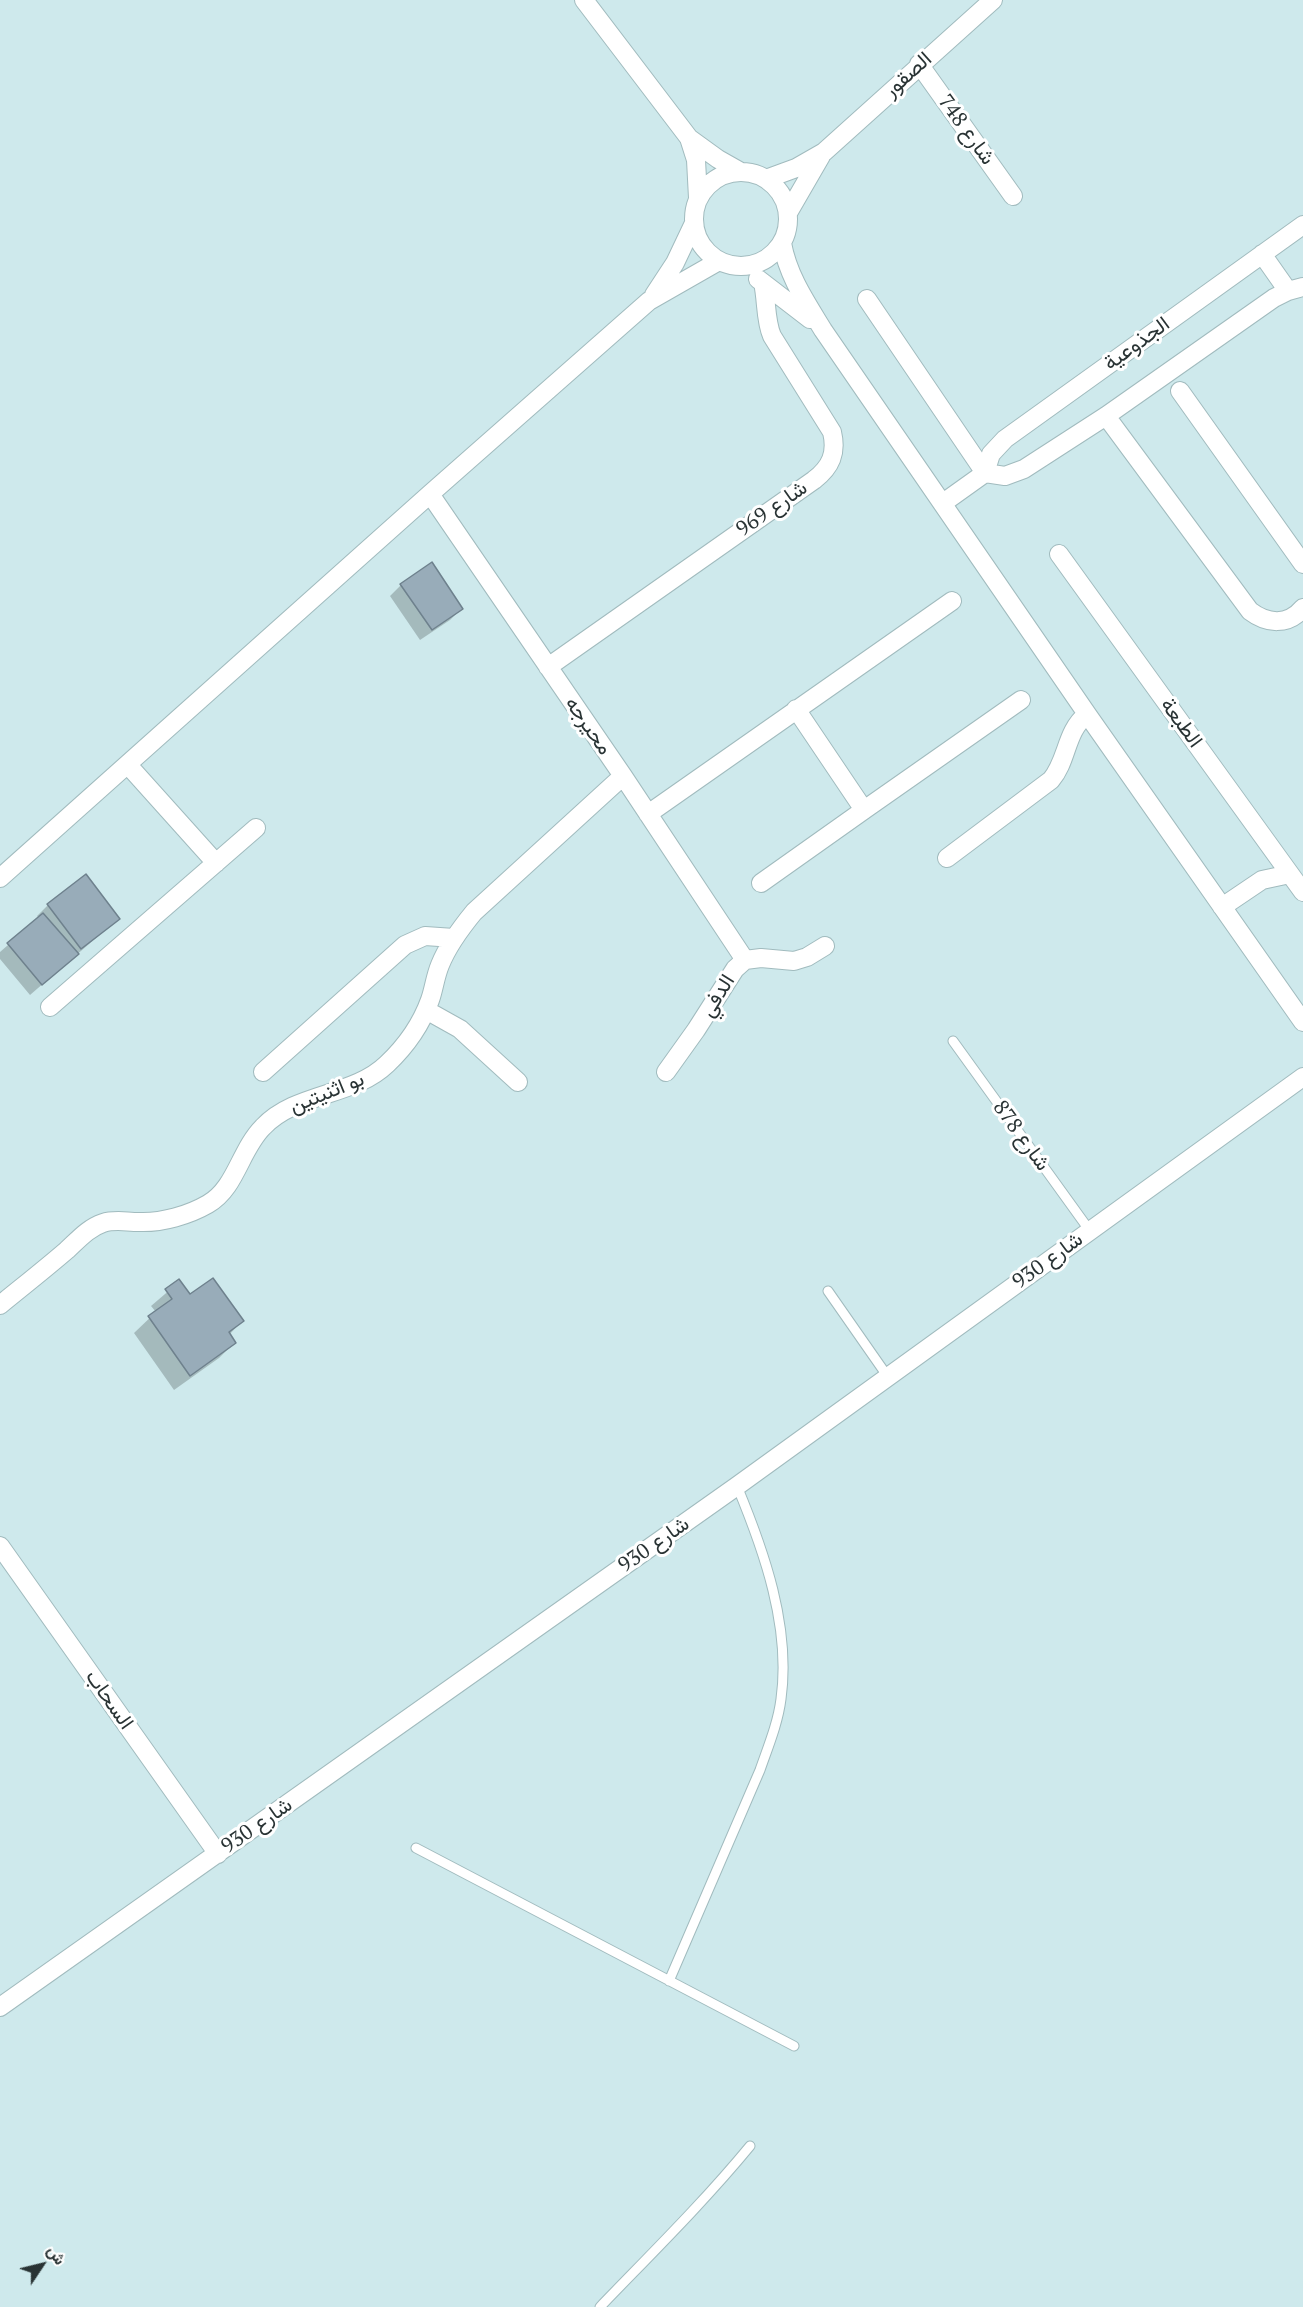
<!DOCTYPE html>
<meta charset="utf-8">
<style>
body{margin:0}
#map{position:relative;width:1303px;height:2307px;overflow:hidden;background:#cee9ec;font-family:"PT Serif",Vazirmatn,serif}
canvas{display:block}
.north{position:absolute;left:12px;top:2235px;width:60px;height:60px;-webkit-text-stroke:4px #fff;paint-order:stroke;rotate:55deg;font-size:16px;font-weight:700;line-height:24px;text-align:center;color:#293334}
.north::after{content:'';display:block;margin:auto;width:21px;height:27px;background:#293334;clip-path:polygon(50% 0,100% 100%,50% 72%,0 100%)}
</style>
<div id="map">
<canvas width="1303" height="2307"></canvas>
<div class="north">ش</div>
</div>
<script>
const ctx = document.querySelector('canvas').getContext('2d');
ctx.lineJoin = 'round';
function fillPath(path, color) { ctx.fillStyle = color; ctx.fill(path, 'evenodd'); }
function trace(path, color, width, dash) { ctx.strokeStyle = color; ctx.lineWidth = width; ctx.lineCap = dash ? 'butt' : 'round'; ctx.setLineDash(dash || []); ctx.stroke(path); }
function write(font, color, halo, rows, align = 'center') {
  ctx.font = font + ' "PT Serif",Vazirmatn,serif'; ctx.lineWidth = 6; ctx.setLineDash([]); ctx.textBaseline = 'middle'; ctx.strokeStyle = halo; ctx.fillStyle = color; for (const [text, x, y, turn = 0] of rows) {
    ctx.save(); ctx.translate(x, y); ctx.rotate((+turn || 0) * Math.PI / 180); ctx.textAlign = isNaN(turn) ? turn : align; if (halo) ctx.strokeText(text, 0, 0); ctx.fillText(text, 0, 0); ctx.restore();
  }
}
fillPath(new Path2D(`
 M401,585L461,609L450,620L420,640L390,596Z
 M48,905L118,919L30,995L0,959V952L39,918L37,916Z
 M179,1282L189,1296L242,1321L229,1335L234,1343L219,1358L174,1390L134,1333L156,1312L151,1306Z`), '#0003');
const building = new Path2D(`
 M432,562L463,609L432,630L400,584Z
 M86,874L120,919L81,949L47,904Z
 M43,913L79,954L42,985L7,943Z
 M213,1278L244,1321L229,1332L236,1343L190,1376L148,1316L172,1299L165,1289L179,1279L190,1294Z`);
fillPath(building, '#98acb9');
trace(building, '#6e818d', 1.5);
const lane = new Path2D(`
 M953,1041L1090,1231
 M828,1291L888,1377
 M416,1848L794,2046
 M669,1981L760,1770C768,1747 778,1723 781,1699C791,1627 764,1551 737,1486
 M600,2307C651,2254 703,2203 750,2146`);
const street = new Path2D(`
 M584,0L689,138L718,159L741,172
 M919,64L1013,196
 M689,138L696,160L698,198
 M694 219a47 47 0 1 1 94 0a47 47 0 1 1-94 0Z
 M766,179L796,168L824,152L993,0
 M788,213L821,156
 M782,243C788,276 806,302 823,330L1087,714L1303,1022
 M1262,254L1288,291
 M758,279L810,319
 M654,295L675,263L694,223
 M867,299L985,473
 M1180,391L1303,564
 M1106,416L1250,611C1267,624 1288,626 1303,608
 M985,473L1005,476L1024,469L1106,416L1274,298L1288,291L1303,287
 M430,494L623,776L745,960
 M943,503L985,473L991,454L1005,439L1303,225
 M1059,554L1303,892
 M548,667L814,480C831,467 837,453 832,432L772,336C765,320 767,300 763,283
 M796,709L864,810L1021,700
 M128,765L216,863
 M648,814L952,601
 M947,858L1051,780C1068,760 1065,732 1087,714
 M0,878L430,494L649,301L719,261
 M761,883L864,810
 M1222,907L1262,880L1290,874
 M50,1007L256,828
 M426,1010L460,1029L518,1082
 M263,1072L405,945L425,936L454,938
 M666,1072L696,1030L735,969L745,960L761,958L794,961L807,957L825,946
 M0,1305C22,1287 45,1269 67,1250C78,1240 88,1228 103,1223C115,1219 126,1222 139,1222C162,1223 189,1215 208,1204C236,1188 240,1150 263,1127C296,1092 353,1097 387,1064C406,1046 421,1025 430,1000C434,989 435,977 440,965C448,945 460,929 474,912L623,776
 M0,1546L218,1854
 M0,2007L737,1486L1303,1077`);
trace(lane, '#a1bbbe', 11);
trace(street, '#a1bbbe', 20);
trace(lane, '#fff', 9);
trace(street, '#fff', 18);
write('21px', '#293334', '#fff', [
 ["الصقور",908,75,-42],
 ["شارع 748",966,130,54],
 ["الجذوعية",1137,344,-36],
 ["شارع 969",772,509,-35],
 ["الطبعة",1181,723,54],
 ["محيرجه",588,726,55],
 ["الدفي",718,996,-58],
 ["بو اثنيتين",327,1093,-22],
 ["شارع 878",1021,1136,54],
 ["شارع 930",1048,1261,-36],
 ["شارع 930",654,1545,-35],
 ["السحاب",109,1700,55],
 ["شارع 930",257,1826,-35]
]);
</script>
